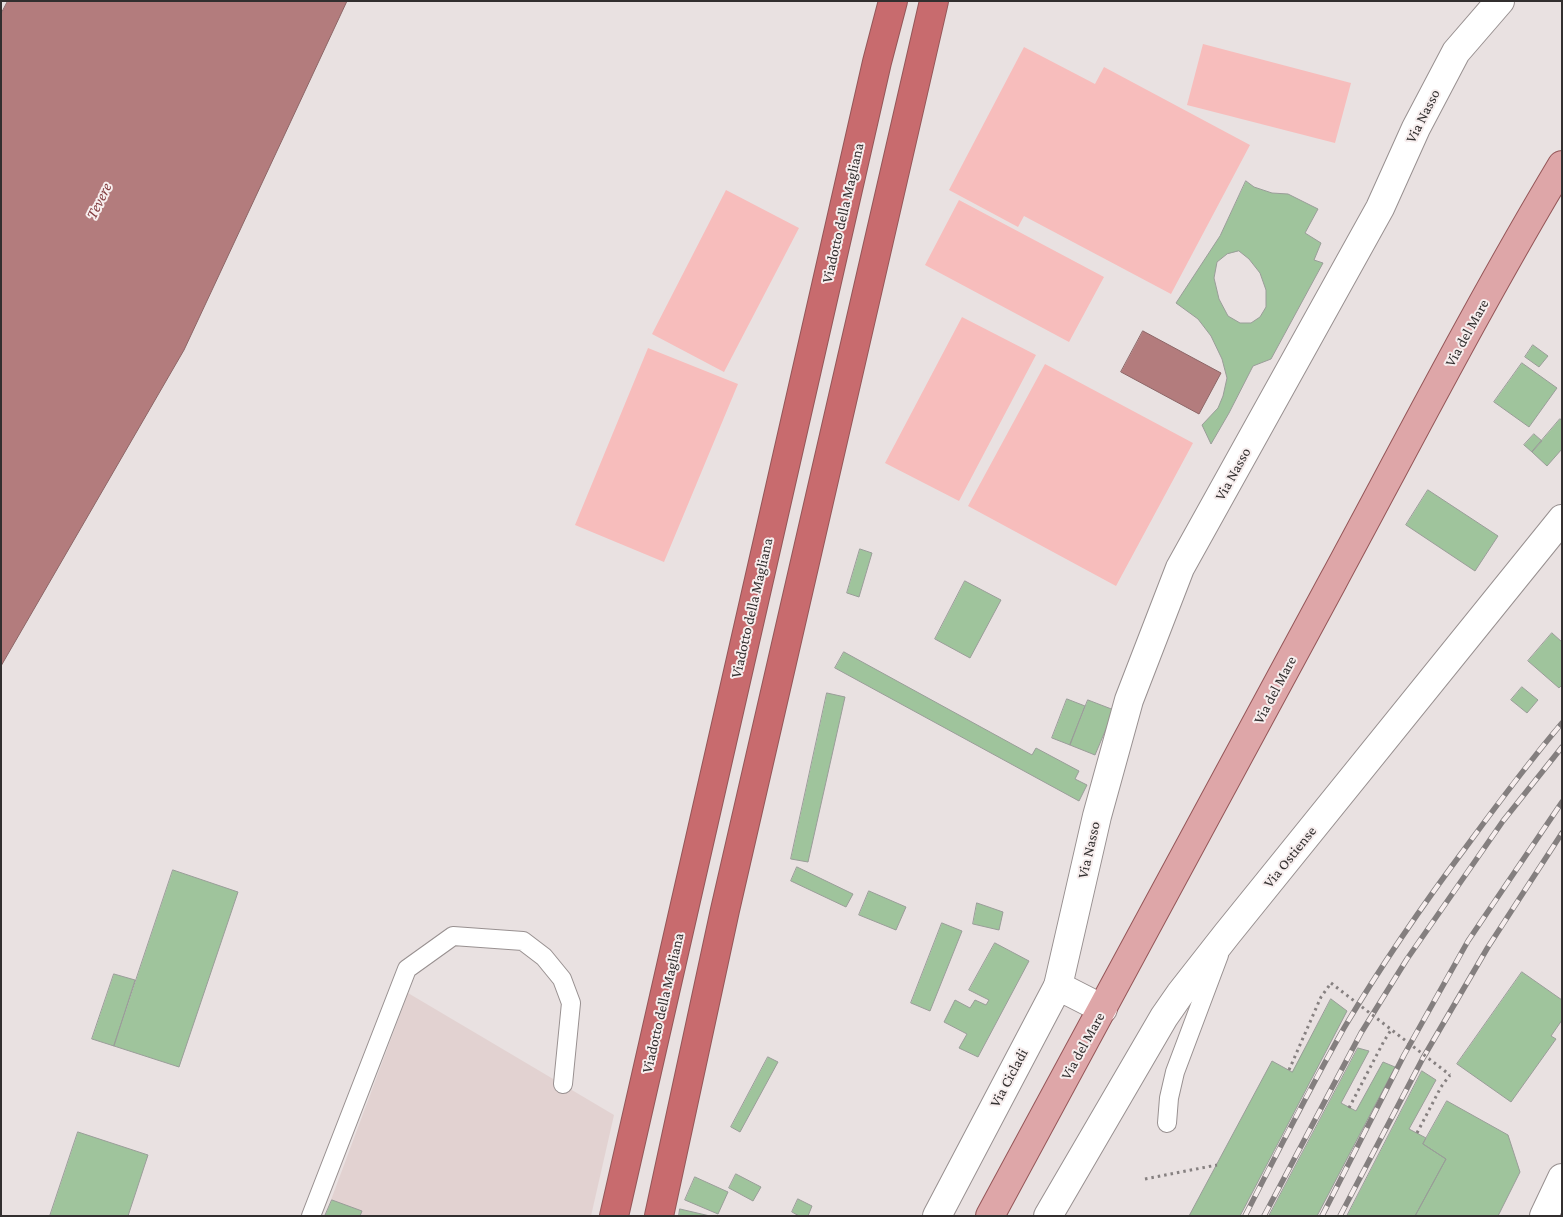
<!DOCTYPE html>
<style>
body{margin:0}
#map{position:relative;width:1563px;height:1217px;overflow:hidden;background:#e9e1e1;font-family:"Crimson Pro",serif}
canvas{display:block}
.frame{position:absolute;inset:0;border:2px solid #322f2f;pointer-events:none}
</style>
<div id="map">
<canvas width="1563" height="1217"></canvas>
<div class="frame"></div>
</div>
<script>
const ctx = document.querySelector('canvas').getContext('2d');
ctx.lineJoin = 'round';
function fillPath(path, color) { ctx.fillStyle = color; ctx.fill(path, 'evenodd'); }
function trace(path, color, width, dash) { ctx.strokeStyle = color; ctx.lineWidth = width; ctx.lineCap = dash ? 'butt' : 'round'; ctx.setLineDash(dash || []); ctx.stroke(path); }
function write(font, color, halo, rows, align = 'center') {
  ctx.font = font + ' "Crimson Pro",serif'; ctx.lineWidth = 4; ctx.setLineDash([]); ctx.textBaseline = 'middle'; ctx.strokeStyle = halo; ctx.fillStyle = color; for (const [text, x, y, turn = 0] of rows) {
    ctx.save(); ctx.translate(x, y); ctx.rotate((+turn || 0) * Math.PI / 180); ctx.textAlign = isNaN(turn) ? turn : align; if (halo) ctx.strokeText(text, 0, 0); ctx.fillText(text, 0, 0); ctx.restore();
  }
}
fillPath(new Path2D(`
 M408,993L614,1115L591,1216H325Z`), '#e2d2d1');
fillPath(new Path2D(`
 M1203,44L1351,83L1335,143L1187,105Z
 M1024,47L1095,84L1104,67L1250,145L1171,294L1024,216L1018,227L949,190Z
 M726,190L799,228L724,372L652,334Z
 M959,200L1104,277L1069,342L925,265Z
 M962,317L1036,355L959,501L885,463Z
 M648,348L738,384L664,562L575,525Z
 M1045,364L1193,443L1116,586L968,506Z`), '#f7bdbc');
const water = new Path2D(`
 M8,1H347L184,350L1,666V14Z
 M1143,331L1221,373L1199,414L1121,372Z`);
fillPath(water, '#b37c7d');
trace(water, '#8c6566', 1);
const building = new Path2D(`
 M1246,181L1254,187L1272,193L1288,194L1318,209L1305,233L1321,243L1314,260L1323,263L1271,359L1253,366L1229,413L1211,444L1202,425L1218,408L1223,396L1227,378L1222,359L1211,336L1198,319L1176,303L1220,236ZM1239,251L1249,259L1260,273L1266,290V307L1260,317L1251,323H1240L1228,316L1219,299L1214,278L1217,262L1227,254Z
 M1533,345L1548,356L1539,367L1525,357Z
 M1522,363L1557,388L1529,427L1494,402Z
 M1560,419L1562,420V449L1547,466L1532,452Z
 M1534,434L1542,441L1532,452L1524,445Z
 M1428,490L1498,536L1475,571L1406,525Z
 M860,549L872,553L859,597L847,593Z
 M965,581L1001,600L970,658L935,639Z
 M1552,633L1562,642V685L1559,688L1528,661Z
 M844,652L1032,755L1036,748L1079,771L1075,779L1087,785L1079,801L835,668Z
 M1522,687L1538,700L1527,713L1511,700Z
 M827,693L845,697L808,862L791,859Z
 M1067,699L1085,706L1070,745L1052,738Z
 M1088,700L1114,710L1095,755L1070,745Z
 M797,867L853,894L846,907L791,881Z
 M173,870L238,892L179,1067L114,1046Z
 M869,891L906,907L896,930L859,915Z
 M977,903L1003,912L999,930L973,924Z
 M942,923L962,931L930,1011L911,1003Z
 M995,943L1029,961L978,1057L959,1048L967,1034L944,1022L955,1000L970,1008L975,1000L986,1005L989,1000L969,990Z
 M1522,972L1562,1000V1020L1551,1036L1556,1039L1511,1102L1457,1064Z
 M114,974L135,980L114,1046L92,1039Z
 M1331,999L1347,1011L1240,1216H1189L1272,1061L1292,1072Z
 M1358,1048L1369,1051L1341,1103L1356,1111L1383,1062L1395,1067L1317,1216H1269Z
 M768,1057L778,1062L740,1132L731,1127Z
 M1422,1071L1436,1080L1409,1129L1426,1138L1423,1144L1446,1159L1415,1216H1347Z
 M1447,1101L1508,1135L1520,1172L1498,1216H1415L1446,1159L1423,1144Z
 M78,1132L148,1155L128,1216H50Z
 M736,1174L761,1187L753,1201L729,1188Z
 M695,1177L728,1192L718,1214L685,1200Z
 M798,1199L812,1206L808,1216H799L792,1212Z
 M332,1200L362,1211L360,1216H325Z
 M680,1209L710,1216H679Z`);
fillPath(building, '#9fc49c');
trace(building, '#999d98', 1);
const lane = new Path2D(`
 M1167,1123L1169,1098L1175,1072L1219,955
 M311,1216L407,969L453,936L523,941L544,957L562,979L571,1003L563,1084`);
const street = new Path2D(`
 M1058,986L1097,816L1129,700L1180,568L1380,208L1416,128L1456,52L1500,1
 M1544,1216L1562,1178`);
const secondary = new Path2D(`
 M937,1216L1058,986L1103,1009
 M1048,1216L1164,1017L1180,994L1227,934L1562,519`);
const primary = new Path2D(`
 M990,1216C1105,1004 1220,793 1333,581C1408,442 1481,300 1562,165`);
const highway = new Path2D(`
 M614,1216L877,62L893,1
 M659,1216L725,910L934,1`);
trace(lane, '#989090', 20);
trace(street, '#989090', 30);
trace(secondary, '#989090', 30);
trace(primary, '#945658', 30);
trace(highway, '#945658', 30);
trace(new Path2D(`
 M1289,1070L1321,997L1331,983
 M1349,1108L1384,1041L1391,1030
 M1417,1133L1441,1087L1450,1075
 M1145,1179L1217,1165`), '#868080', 3, [2.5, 4]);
trace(lane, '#fff', 18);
trace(street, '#fff', 28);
trace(secondary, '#fff', 28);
trace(primary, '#dea6a8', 28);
trace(highway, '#c86b6e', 28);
const rail = new Path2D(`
 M1245,1216C1277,1153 1309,1090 1344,1028C1382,964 1424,903 1469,843C1499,802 1529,762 1562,723
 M1264,1216L1361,1033L1407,959L1503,821L1562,747
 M1322,1216L1404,1055L1468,941L1562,802
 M1340,1216L1423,1058L1488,947L1562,833`);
trace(rail, '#847f7f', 5.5);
trace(rail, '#f7eeee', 4, [11]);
trace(new Path2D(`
 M1331,983L1450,1075`), '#868080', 3, [2.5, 4]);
write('15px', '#322f2f', '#f7eeee', [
 ["Via Nasso",1423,116,-63],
 ["Viadotto della Magliana",843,213,-77],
 ["Via del Mare",1467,333,-61],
 ["Via Nasso",1233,474,-61],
 ["Viadotto della Magliana",752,608,-77],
 ["Via del Mare",1275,690,-62],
 ["Via Nasso",1089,850,-77],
 ["Via Ostiense",1290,857,-51],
 ["Viadotto della Magliana",663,1003,-77],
 ["Via del Mare",1083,1046,-61],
 ["Via Cicladi",1009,1078,-62]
]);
write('italic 16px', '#80393c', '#f7eeee', [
 ["Tevere",99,201,-64]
]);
</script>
